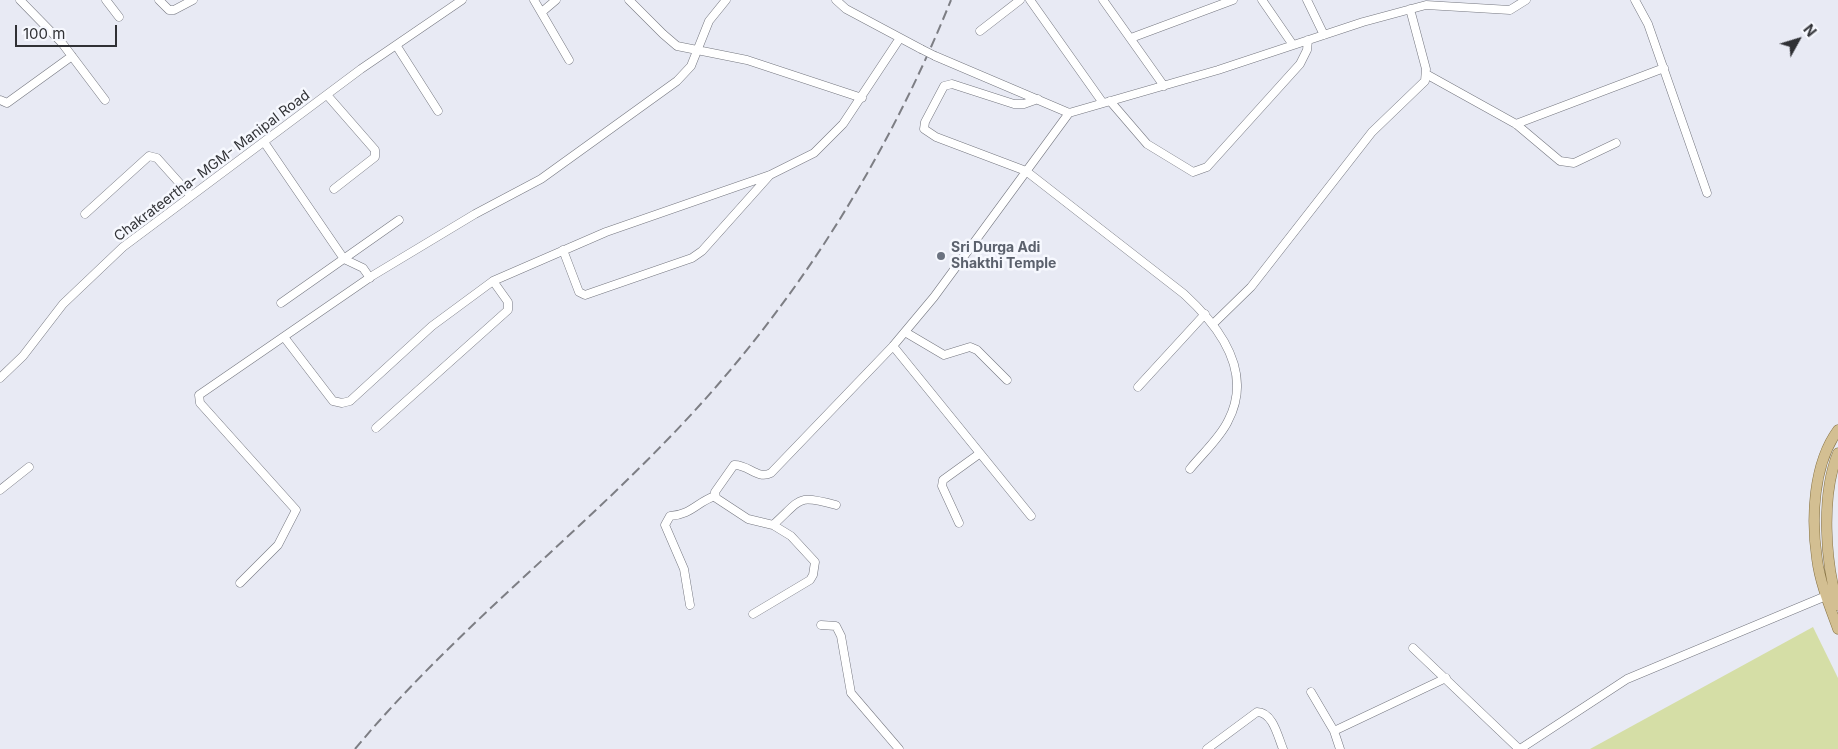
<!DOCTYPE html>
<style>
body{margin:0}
#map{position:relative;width:1838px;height:749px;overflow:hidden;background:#e8eaf4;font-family:Inter,sans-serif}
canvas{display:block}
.north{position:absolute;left:1773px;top:15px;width:50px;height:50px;-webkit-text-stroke:4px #f6f8fe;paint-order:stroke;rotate:51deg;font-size:14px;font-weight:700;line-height:20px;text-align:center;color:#303135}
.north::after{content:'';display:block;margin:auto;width:18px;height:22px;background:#303135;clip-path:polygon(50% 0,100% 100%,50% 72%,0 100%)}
.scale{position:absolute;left:15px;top:25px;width:102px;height:22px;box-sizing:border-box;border:2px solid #303135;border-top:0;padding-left:6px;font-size:15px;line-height:18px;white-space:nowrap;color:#303135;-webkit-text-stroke:4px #f6f8fe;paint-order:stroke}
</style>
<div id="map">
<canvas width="1838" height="749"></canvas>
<div class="north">N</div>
<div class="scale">100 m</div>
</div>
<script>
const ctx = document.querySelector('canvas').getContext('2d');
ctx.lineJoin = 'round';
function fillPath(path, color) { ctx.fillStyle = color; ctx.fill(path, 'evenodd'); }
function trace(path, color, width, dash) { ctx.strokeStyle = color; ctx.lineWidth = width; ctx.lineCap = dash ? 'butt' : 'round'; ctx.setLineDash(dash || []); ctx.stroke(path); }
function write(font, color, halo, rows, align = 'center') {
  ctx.font = font + ' Inter,sans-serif'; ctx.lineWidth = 5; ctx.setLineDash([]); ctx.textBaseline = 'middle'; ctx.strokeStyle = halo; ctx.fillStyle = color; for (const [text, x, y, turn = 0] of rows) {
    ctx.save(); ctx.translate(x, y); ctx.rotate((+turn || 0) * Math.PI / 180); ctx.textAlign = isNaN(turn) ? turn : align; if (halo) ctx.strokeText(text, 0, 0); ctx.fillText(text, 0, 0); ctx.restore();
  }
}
fillPath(new Path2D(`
 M1813,627L1838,678V749H1590Z`), '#d5dea6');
const minor = new Path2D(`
 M20,0L62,43L105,100
 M106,0L119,17
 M159,0L169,10H174L193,0
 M534,0L569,60
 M629,0L663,34L677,46L747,60L862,98
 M836,0L846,9L921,49
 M1030,0L1103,103
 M1103,0L1164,86
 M1262,0L1293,45
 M1307,0L1324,35
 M1635,0L1648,24L1707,193
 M543,11L556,0
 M980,31L1020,0
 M1131,38L1233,0
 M396,45L438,111
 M935,56L1069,113L1218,70L1363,22L1426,5L1510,10L1526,0
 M1426,74L1516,124L1560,161L1574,163L1616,143
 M327,95L375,150V157L334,189
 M1038,99L1024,104H1014L952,84L944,86L925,122L924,129L936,137L1026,171L1184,294C1219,326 1254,372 1228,421C1220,438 1202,454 1190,469
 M0,100L7,103L72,56
 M1110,101L1147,144L1193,172L1207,167L1300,64L1307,50L1308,40
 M1516,124L1664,68
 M264,142L344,259L363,268L370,278
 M85,214L149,156L157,158L191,196
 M563,250L579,292L585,295L692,258L702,251L769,176
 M281,303L399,220
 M1213,324L1251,287L1372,132L1425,81L1426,69L1410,9
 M905,332L944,355L970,347L977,350L1007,380
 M284,337L333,401L342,403L350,401L432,326L493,281L606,232L770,175L814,153L843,124L900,38
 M893,346L1031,516
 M0,378L23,356L63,304L123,247L361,69L462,0
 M1138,387L1205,314
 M376,428L508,310V302L493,281
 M0,490L29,467
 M959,523L942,486L943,480L979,454
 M773,525C802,499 796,494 836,505
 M240,583L278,545L296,510L200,403L199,395L372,276L475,214L541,179L677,81L691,66L709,21L726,0
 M690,605L684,569L665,525L670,516C691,515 697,502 715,496
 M753,614L810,580L813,575L815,562L791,536L773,525L748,519L716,498L715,492L734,465C748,464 757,480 771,473L893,346L934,297L1069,113
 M821,625L836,626L841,636L851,693L899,749
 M1413,648L1519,749
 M1311,692L1334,731L1340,749
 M1334,731L1446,678
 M1207,749L1257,712C1273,712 1278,737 1283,749
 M1520,749L1627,679L1826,596`);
const major = new Path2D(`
 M1838,430C1813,464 1811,519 1817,559C1820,583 1830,607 1838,629
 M1838,453C1821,495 1825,562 1838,605`);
trace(minor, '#74767f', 9);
trace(major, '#867243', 11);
trace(minor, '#fff', 8);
trace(major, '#d3bf92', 10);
trace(new Path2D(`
 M355,749C449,636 567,544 669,438C792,311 885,163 951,0`), '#7d7e84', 2, [10, 5]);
const minorBridge = new Path2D(`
 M921,49L935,56`);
trace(minorBridge, '#74767f', 9, []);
trace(minorBridge, '#fff', 8);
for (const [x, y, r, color] of [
 [941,256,5,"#6b7280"]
]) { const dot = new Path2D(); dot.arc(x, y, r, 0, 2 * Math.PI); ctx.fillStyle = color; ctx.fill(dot); trace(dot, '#f6f8fe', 2); }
write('14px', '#303135', '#f6f8fe', [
 ["Chakrateertha- MGM- Manipal Road",212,166,-37]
]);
write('bold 14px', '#5b616d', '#f6f8fe', [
 ["Sri Durga Adi",951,248],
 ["Shakthi Temple",951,264]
], 'left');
</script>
